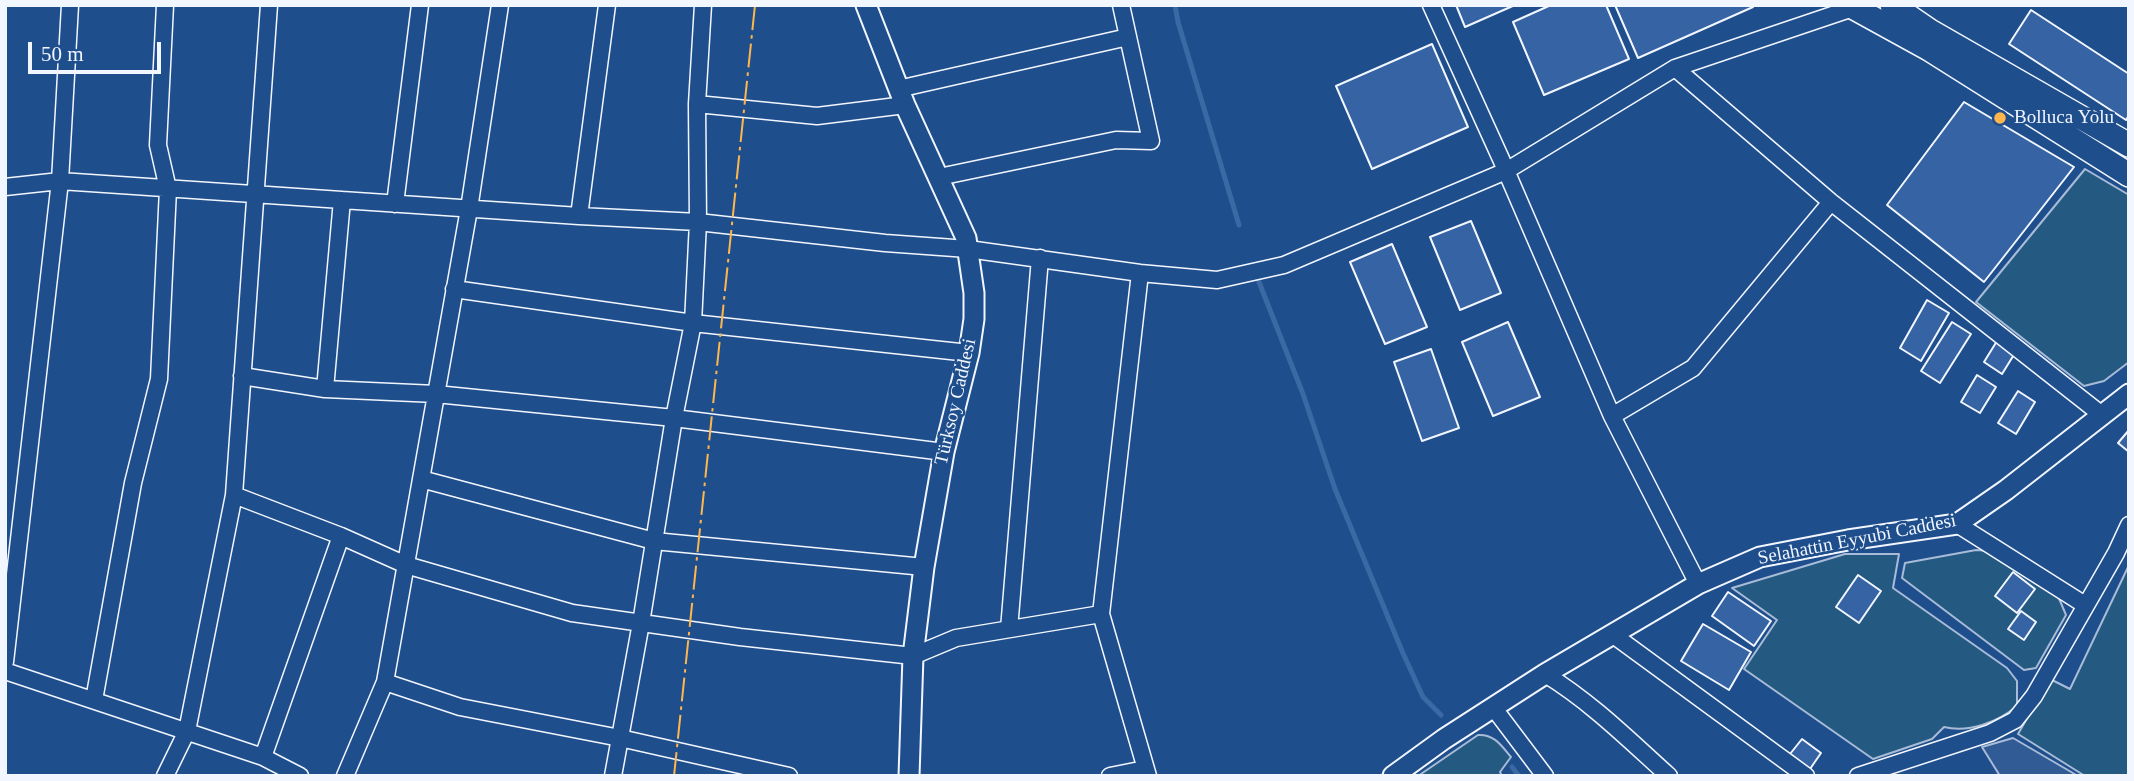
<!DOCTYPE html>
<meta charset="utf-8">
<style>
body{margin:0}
#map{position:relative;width:2134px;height:781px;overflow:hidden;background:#1f4e8c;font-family:"Times New Roman",serif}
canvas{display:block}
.frame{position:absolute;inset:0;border:7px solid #f2f6ff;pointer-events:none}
.scale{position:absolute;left:28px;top:42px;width:133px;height:32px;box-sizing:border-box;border:4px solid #f2f6ff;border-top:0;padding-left:9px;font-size:21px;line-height:24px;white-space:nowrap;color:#f2f6ff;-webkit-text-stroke:5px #1f4e8c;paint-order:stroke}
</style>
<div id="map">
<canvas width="2134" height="781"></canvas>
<div class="frame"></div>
<div class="scale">50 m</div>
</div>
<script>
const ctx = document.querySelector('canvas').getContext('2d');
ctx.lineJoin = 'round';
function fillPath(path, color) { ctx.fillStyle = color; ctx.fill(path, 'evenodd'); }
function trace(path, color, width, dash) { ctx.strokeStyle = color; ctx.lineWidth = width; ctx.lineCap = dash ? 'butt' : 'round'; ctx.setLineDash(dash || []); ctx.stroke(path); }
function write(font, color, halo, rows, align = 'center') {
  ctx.font = font + ' "Times New Roman",serif'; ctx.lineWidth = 5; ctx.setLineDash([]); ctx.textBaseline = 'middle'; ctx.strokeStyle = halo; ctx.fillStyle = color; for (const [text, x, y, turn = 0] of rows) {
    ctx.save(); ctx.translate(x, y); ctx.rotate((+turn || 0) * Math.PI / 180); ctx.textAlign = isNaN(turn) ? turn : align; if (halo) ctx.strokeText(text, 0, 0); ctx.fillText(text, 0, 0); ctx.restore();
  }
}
const green = new Path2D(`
 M2085,169L2129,195V362L2104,381L2084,386L1976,302Z
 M1976,550L1990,551L2058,596L2066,615L2036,668L2024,670L1902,578L1905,563Z
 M1845,554H1899L1893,588L2007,668L2017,681V706C1998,722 1969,733 1944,727L1932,739L1873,759L1744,669L1777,620L1732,588Z
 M2129,565V776H2085L2018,734L2050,679L2070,689Z
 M1478,735C1494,734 1501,745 1511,757L1500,772L1502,776H1418Z`);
fillPath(green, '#245a82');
trace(green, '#a8bbd7', 2);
const parking = new Path2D(`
 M2013,738L2078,776H2000L1982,747Z`);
fillPath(parking, '#305b95');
trace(parking, '#a8bbd7', 2);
trace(new Path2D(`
 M1175,5L1178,22L1239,225
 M1259,282L1303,394L1335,489L1402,651L1423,697L1441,715
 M1512,767L1519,776`), '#3b69a3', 5);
const building = new Path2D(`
 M1456,5H1515L1465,27Z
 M1551,5H1606L1629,59L1544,95L1513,22Z
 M1615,5H1752L1753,7L1638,58Z
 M2031,10L2129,74V115L2126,120L2009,44Z
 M1432,44L1468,127L1372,169L1336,86Z
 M1964,102L2074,167L1984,282L1887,205Z
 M1471,221L1501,293L1460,310L1430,237Z
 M1392,244L1427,327L1385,344L1350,262Z
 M1927,300L1949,313L1921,361L1900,348Z
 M1508,322L1540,397L1493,416L1462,342Z
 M1952,322L1971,334L1940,383L1921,371Z
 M1997,341L2015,353L2002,374L1984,362Z
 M1431,349L1459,428L1422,441L1394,362Z
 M1977,375L1996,387L1980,413L1961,402Z
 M2018,391L2035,402L2016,434L1998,423Z
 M2129,430V452L2118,443Z
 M2013,572L2035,589L2017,613L1995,596Z
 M1858,575L1881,591L1859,623L1836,607Z
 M1728,592L1771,621L1754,646L1712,616Z
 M2021,611L2036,622L2024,640L2008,629Z
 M1703,624L1751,652L1729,690L1681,661Z
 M1802,739L1821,753L1810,769L1790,754Z`);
fillPath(building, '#3563a3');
trace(building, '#f2f6ff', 2);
const minor = new Path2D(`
 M1431,5L1501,159L1612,416L1698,584
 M1675,68L1831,202L2102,415
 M898,89L1128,37
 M697,104L817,116L905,105
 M939,177L1116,140L1151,141L1121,5
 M5,187L60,181L579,216L698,222L885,243L968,249L1140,273L1217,280L1284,265L1506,171L1675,68L1853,8
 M395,204L420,5
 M579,216L607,5
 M1140,273L1101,614L1148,776
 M454,289L693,323L969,353
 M242,376L325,389L436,394L674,418L944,452
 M325,389L342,200
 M1612,416L1693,368L1831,202
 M421,479L654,541L924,567
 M234,495L341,536L406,565L572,613L740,637L913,656L956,638L1101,614
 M1957,524L2085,605
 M1009,629L1040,258
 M1612,634L1806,776
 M5,662L60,181L70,5
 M5,671L263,757L300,776
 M1545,674C1591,702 1629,740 1669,776
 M385,682L460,707L620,738L789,776
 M94,700L133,483L159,379L168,189L158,145L165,5
 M1493,707L1545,776
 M263,757L341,536
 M165,776L187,731L234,495L269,5
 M345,776L385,682L469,209L500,5
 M613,776L641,623L674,418L693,323L698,222L697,104L703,5
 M1110,776L1145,769
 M1858,776L1990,733L2015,720L2034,696L2116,553L2129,525`);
const tertiary = new Path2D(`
 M866,5L905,105L966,238L974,293V319L969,353L944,452L924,567L913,656L909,776
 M1393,776L1444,739L1545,674L1698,584L1760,557L1848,540L1957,524L2006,490L2129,394`);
const secondary = new Path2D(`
 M1849,5L1929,49L2129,175
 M1892,5L1930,31L2129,145`);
trace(minor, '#f2f6ff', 19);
trace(tertiary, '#f2f6ff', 23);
trace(secondary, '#f2f6ff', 26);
trace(minor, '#1f4e8c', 16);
trace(tertiary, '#1f4e8c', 19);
trace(secondary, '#1f4e8c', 23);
trace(new Path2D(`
 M674,776L755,5`), '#ffb74d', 2, [24, 5, 3.5, 5]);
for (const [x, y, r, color] of [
 [2000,118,7,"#ffb74d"]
]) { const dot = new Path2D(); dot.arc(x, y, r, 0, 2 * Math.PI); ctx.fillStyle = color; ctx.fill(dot); trace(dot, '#1f4e8c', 2.5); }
write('19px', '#f2f6ff', '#1f4e8c', [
 ["Bolluca Yolu",2014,118]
], 'left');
write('19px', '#f2f6ff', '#1f4e8c', [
 ["Türksoy Caddesi",956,402,-77],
 ["Selahattin Eyyubi Caddesi",1857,540,-11]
]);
</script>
